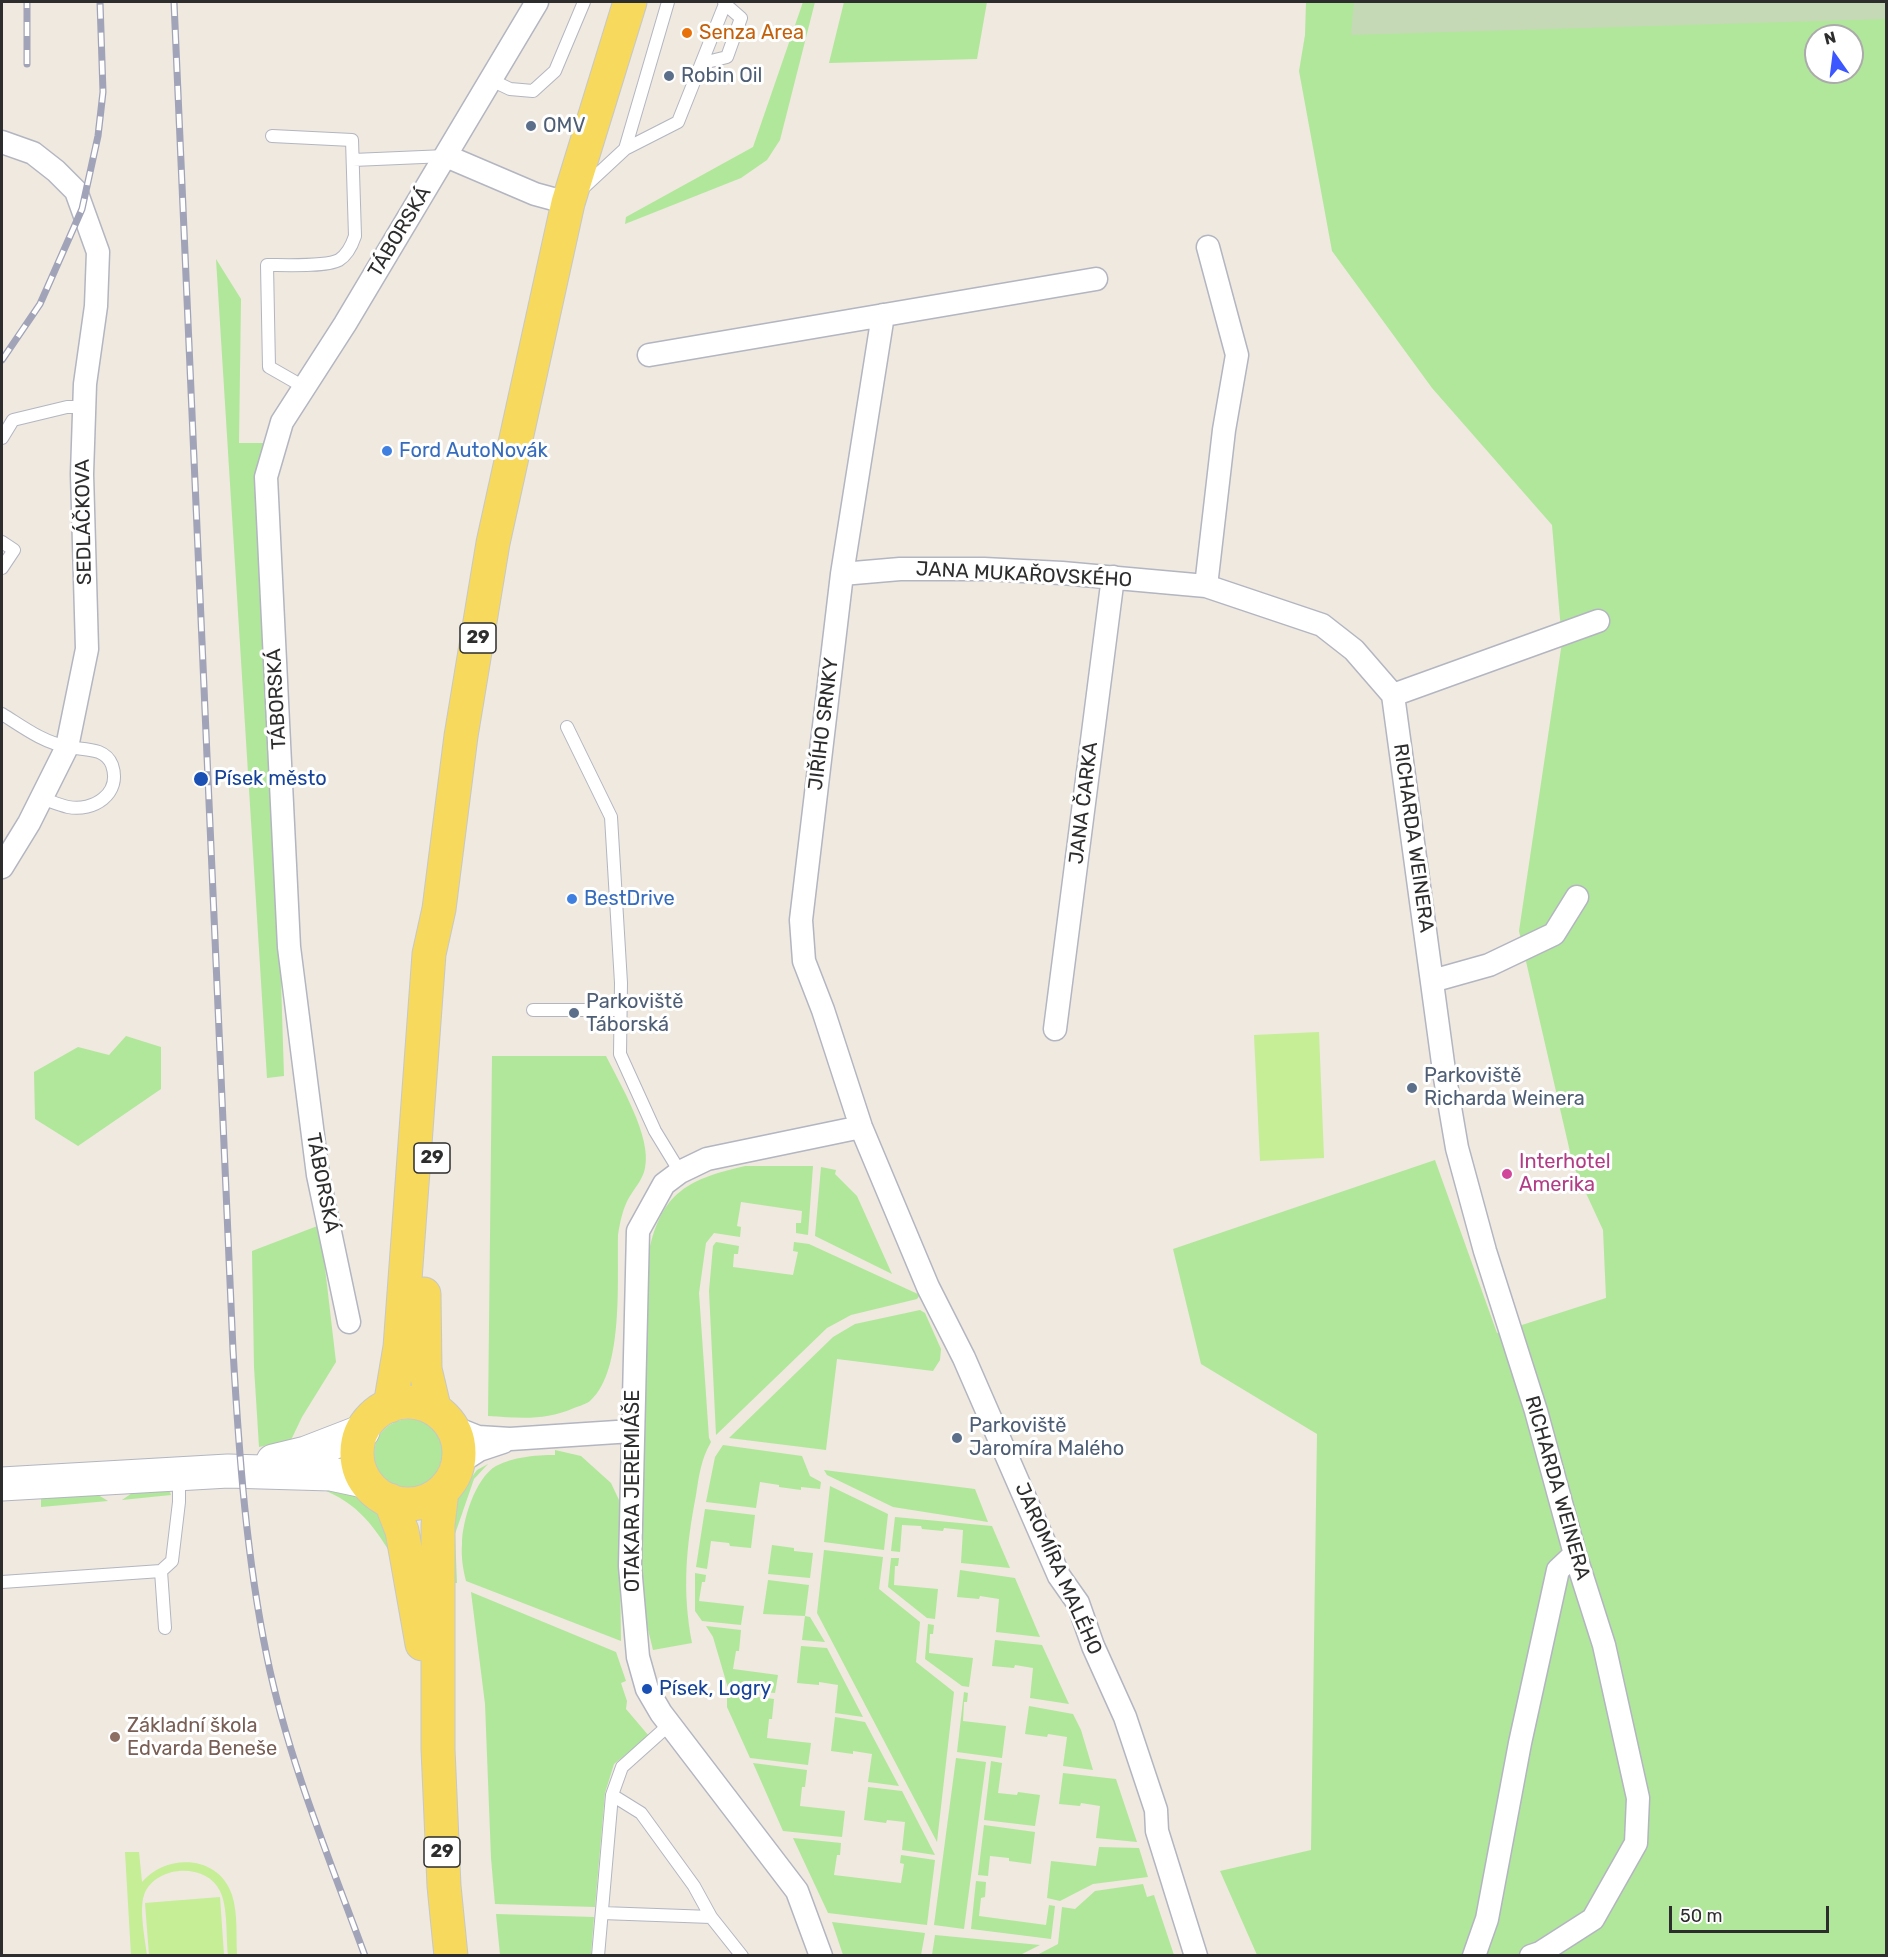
<!DOCTYPE html>
<meta charset="utf-8">
<style>
body{margin:0}
#map{position:relative;width:1888px;height:1957px;overflow:hidden;background:#efe9df;font-family:Rubik,sans-serif}
canvas{display:block}
.frame{position:absolute;inset:0;border:3px solid #2d2d2d;pointer-events:none}
.north{position:absolute;left:1804px;top:24px;width:60px;height:60px;box-sizing:border-box;background:#fff;border:2px solid #ababab;border-radius:50%;rotate:346deg;font-size:16px;font-weight:700;line-height:24px;text-align:center;color:#2d2d2d}
.north::after{content:'';display:block;margin:auto;width:21px;height:27px;background:#3c57ff;clip-path:polygon(50% 0,100% 100%,50% 72%,0 100%)}
.scale{position:absolute;left:1669px;top:1906px;width:160px;height:27px;box-sizing:border-box;border:3px solid #2d2d2d;border-top:0;padding-left:8px;font-size:18px;line-height:21px;white-space:nowrap;color:#2d2d2d;-webkit-text-stroke:4px #fff;paint-order:stroke}
</style>
<div id="map">
<canvas width="1888" height="1957"></canvas>
<div class="frame"></div>
<div class="north">N</div>
<div class="scale">50 m</div>
</div>
<script>
const ctx = document.querySelector('canvas').getContext('2d');
ctx.lineJoin = 'round';
function fillPath(path, color) { ctx.fillStyle = color; ctx.fill(path, 'evenodd'); }
function trace(path, color, width, dash) { ctx.strokeStyle = color; ctx.lineWidth = width; ctx.lineCap = dash ? 'butt' : 'round'; ctx.setLineDash(dash || []); ctx.stroke(path); }
function write(font, color, halo, rows, align = 'center') {
  ctx.font = font + ' Rubik,sans-serif'; ctx.lineWidth = 6; ctx.setLineDash([]); ctx.textBaseline = 'middle'; ctx.strokeStyle = halo; ctx.fillStyle = color; for (const [text, x, y, turn = 0] of rows) {
    ctx.save(); ctx.translate(x, y); ctx.rotate((+turn || 0) * Math.PI / 180); ctx.textAlign = isNaN(turn) ? turn : align; if (halo) ctx.strokeText(text, 0, 0); ctx.fillText(text, 0, 0); ctx.restore();
  }
}
fillPath(new Path2D(`
 M803,2H815L780,140L767,160L741,178L625,224L626,217L753,147Z
 M844,2H987L977,59L829,63Z
 M1306,2H1886V1955H1257L1220,1871L1311,1850L1317,1434L1201,1364L1173,1249L1435,1160L1497,1333L1606,1298L1603,1230L1573,1165L1519,931L1562,642L1552,525L1432,388L1332,251L1299,71L1305,35ZM1816,36H1852V72H1816Z
 M216,259L241,299L239,443H264L284,1076L267,1078Z
 M126,1036L161,1047V1089L78,1146L35,1119L34,1072L78,1047L109,1055Z
 M492,1056H606C620,1084 652,1137 645,1168C643,1179 636,1186 630,1196C623,1207 620,1222 618,1235C617,1278 624,1370 591,1400C587,1404 579,1406 574,1408C544,1421 520,1418 488,1416Z
 M745,1166H813L808,1235L796,1233V1223H801L802,1211L741,1202L737,1226L741,1227L740,1237L714,1233L706,1243L699,1293L709,1438L711,1442C701,1459 699,1476 696,1495C686,1547 682,1591 692,1643L653,1650L644,1613L640,1580L642,1436L649,1252C661,1192 689,1179 745,1166Z
 M821,1167L836,1170L835,1174L857,1196L892,1274L815,1236Z
 M320,1225L336,1362L302,1417L291,1440L259,1447L254,1367L252,1251Z
 M716,1242L739,1246L738,1254H734L733,1267L793,1275L798,1252L793,1251L794,1242L809,1244L920,1295L917,1299L851,1315L827,1328L716,1435L709,1291L713,1246Z
 M920,1310L925,1313L941,1349L940,1360L933,1371L837,1359L826,1450L729,1438L833,1337L855,1324Z
 M374 1454a35 35 0 1 1 70 0a35 35 0 1 1-70 0Z
 M723,1445L802,1456L810,1476L821,1482L820,1489L801,1487V1490L779,1487V1485L760,1482L756,1508L706,1502L715,1457Z
 M555,1450L581,1456L611,1483L619,1500L621,1641L466,1581C463,1569 461,1557 462,1544C462,1522 475,1478 496,1466C513,1457 535,1455 555,1455Z
 M488,1464L474,1479L455,1534L457,1583H445L450,1506L477,1470Z
 M824,1470L975,1489L988,1522L893,1507L827,1475Z
 M311,1485L356,1495L381,1515L394,1559C371,1521 355,1500 311,1485Z
 M830,1486L888,1514L884,1550L824,1542Z
 M164,1489L170,1492L171,1495L122,1500L135,1491Z
 M95,1493L108,1501L41,1507V1499L45,1496Z
 M705,1509L755,1515L751,1548L730,1546L729,1543L711,1541L707,1569L696,1567Z
 M895,1517L992,1526L1010,1568L961,1563L963,1530L944,1528L943,1531L922,1529L921,1526L902,1525L900,1552L891,1551Z
 M772,1545L794,1548V1551L813,1553L810,1578L768,1574Z
 M824,1550L883,1557L879,1589L920,1622L916,1662L954,1692L937,1842L817,1613Z
 M891,1558H899L898,1566H895L894,1585L938,1589L935,1619L927,1618L888,1587Z
 M960,1570L1015,1578L1040,1637L996,1632L999,1599L980,1596L979,1599L957,1597Z
 M695,1573L706,1575L705,1582H702L699,1601L744,1606L741,1625L702,1621L695,1611Z
 M768,1580L809,1585L805,1616L810,1617L825,1642L802,1640L805,1616L763,1614Z
 M471,1592L616,1652L626,1681L621,1683L627,1701L626,1709L649,1736L614,1764L605,1793L595,1907L495,1904L491,1858L485,1704Z
 M928,1624L934,1625L933,1634H930L929,1653L973,1658L969,1687L962,1686L925,1659Z
 M706,1626L741,1630L739,1651H736L733,1669L778,1675L775,1693L728,1688L713,1637Z
 M995,1640L1042,1645L1069,1704L1030,1698L1033,1668L1015,1665L1014,1668L992,1666Z
 M801,1646L827,1648L863,1717L835,1713L838,1685L819,1682V1685L797,1683Z
 M964,1692L968,1693L967,1702H964L963,1721L1006,1726L1002,1758L957,1752Z
 M727,1693L774,1699L772,1719H769L767,1738L811,1743L808,1765L750,1758L727,1707Z
 M1029,1706L1073,1714L1081,1730L1093,1770L1063,1766L1067,1737L1048,1734L1047,1737L1025,1734Z
 M835,1717L865,1722L899,1786L868,1782L872,1754L853,1751V1754L831,1751Z
 M956,1758L986,1762L964,1929L934,1925Z
 M991,1761L1002,1763L998,1793L1017,1795L1018,1792L1040,1795L1035,1826L984,1820Z
 M753,1763L807,1770L805,1787H802L800,1806L845,1811L842,1837L783,1831Z
 M1063,1773L1116,1779L1137,1842L1096,1838L1100,1806L1081,1803L1080,1806L1059,1804Z
 M868,1787L902,1791L935,1855L902,1850L905,1822L887,1820L886,1823L864,1820Z
 M984,1825L1035,1832L1031,1864L1009,1861V1858L990,1856L988,1876L978,1875Z
 M793,1838L841,1843L840,1855H837L834,1875L901,1883L904,1864L900,1863L901,1855L935,1860L927,1925L828,1913Z
 M1099,1847L1139,1848L1148,1877L1093,1884L1060,1901L1047,1898L1051,1861L1096,1866Z
 M976,1881L986,1882L985,1897L981,1898L979,1916L1046,1925L1049,1905L1055,1906L1051,1939L971,1929Z
 M1143,1884L1147,1897L1154,1895L1174,1955H1037L1058,1944L1062,1907L1075,1909L1095,1891Z
 M496,1914L594,1917L591,1955H500Z
 M832,1922L925,1933L921,1955H843Z
 M935,1935L1040,1945L1020,1955H932Z`), '#b1e79a');
fillPath(new Path2D(`
 M1354,2H1886V19L1351,35Z`), '#c5d9b6');
fillPath(new Path2D(`
 M1319,1032L1324,1158L1260,1161L1254,1035Z
 M125,1852H139L142,1882C167,1853 219,1855 232,1895C238,1913 236,1937 237,1955H228C226,1937 228,1907 220,1891C206,1862 155,1865 144,1895C139,1909 145,1940 147,1955H131Z
 M220,1897L224,1955H149L145,1903Z`), '#c5ee96');
const service = new Path2D(`
 M703,63L727,57L741,18L725,4
 M491,80L510,89L533,91L555,71L584,2
 M272,136L352,140L355,236C352,245 347,255 339,260C326,267 283,265 267,265L269,367L304,387
 M625,149L668,2
 M353,160L446,156
 M583,188L625,149L678,122L725,4L724,2
 M2,438L13,420L67,407H84
 M2,542L14,550L2,568
 M2,714C23,727 42,742 68,747C84,750 105,747 112,765C122,794 93,812 68,807C59,805 50,801 41,798
 M567,727L611,817L621,983L620,1054L655,1131L680,1172
 M533,1010H620
 M161,1571L165,1628
 M2,1582L161,1571L172,1561L179,1502V1476
 M612,1795L641,1813L694,1886L711,1917L742,1956
 M602,1913L711,1917
 M598,1956L612,1795L622,1767L670,1724`);
const minor = new Path2D(`
 M2,142L33,153L56,171L76,191L98,252L96,306L85,384L82,474L87,649L67,747L29,823L2,867
 M446,156L535,194L568,203
 M883,315L842,574L801,920L804,961L823,1010L861,1127L928,1287L964,1358L1059,1576L1078,1603L1093,1646L1125,1717L1156,1810L1157,1831L1196,1956
 M649,355L1096,279
 M842,574L900,569H984L1062,573L1206,586L1322,625L1354,650L1393,695
 M1206,586L1224,430L1237,355L1208,247
 M1393,695L1445,1078L1457,1148L1485,1251L1536,1411L1575,1554L1604,1645L1638,1798L1636,1843L1593,1919L1540,1953L1531,1956
 M1393,695L1598,621
 M1432,981L1489,965L1554,934L1577,897
 M1055,1029L1113,577
 M349,1322L318,1175L289,947L266,477L282,422L345,324L537,2
 M453,1427L478,1437L510,1439L632,1431
 M459,1463L479,1450L503,1442
 M821,1956L797,1891L661,1713L647,1689L638,1657L630,1566L638,1231L664,1184L680,1172L707,1159L861,1127
 M1474,1956L1487,1919L1520,1743L1558,1570L1575,1554`);
const secondary = new Path2D(`
 M273,1461L306,1453L363,1431
 M2,1484L228,1471L331,1474L364,1481`);
const primary = new Path2D(`
 M424,1294L425,1369L434,1407
 M357 1453a51 51 0 1 1 102 0a51 51 0 1 1-102 0Z
 M390,1406L400,1347L429,954L439,909L461,736L493,543L568,203L630,2
 M442,1491L438,1525V1749L444,1886L451,1956
 M390,1500L402,1531L422,1644`);
trace(service, '#b3b5c1', 14);
trace(minor, '#b3b5c1', 25);
trace(secondary, '#b3b5c1', 35);
trace(primary, '#c8c8c8', 35);
trace(service, '#fff', 12);
trace(minor, '#fff', 22);
trace(secondary, '#fff', 33);
trace(primary, '#f6d95d', 33);
const rail = new Path2D(`
 M174,2L233,1350C239,1453 246,1555 267,1657C288,1759 329,1858 365,1956
 M27,64V2
 M2,360L40,304L82,209L98,136L103,92L100,2`);
trace(rail, '#a1a3b8', 7);
trace(rail, '#fff', 4.5, [14]);
for (const [x, y, r, color] of [
 [687,33,6,"#e8710a"],
 [669,76,6,"#5c6f8a"],
 [531,126,6,"#5c6f8a"],
 [387,451,6,"#3f7fe0"],
 [201,779,8,"#1a4fb4"],
 [572,899,6,"#3f7fe0"],
 [574,1013,6,"#5c6f8a"],
 [1412,1088,6,"#5c6f8a"],
 [1507,1174,6,"#d1479c"],
 [957,1438,6,"#5c6f8a"],
 [647,1689,6,"#1a4fb4"],
 [115,1737,6,"#8d6e63"]
]) { const dot = new Path2D(); dot.arc(x, y, r, 0, 2 * Math.PI); ctx.fillStyle = color; ctx.fill(dot); trace(dot, '#fff', 2); }
for (const [x, y, w] of [
 [478,638,36],
 [432,1158,36],
 [442,1852,36]
]) { const box = new Path2D(); box.roundRect(x - w / 2, y - 15, w, 30, 4.5); ctx.fillStyle = '#fff'; ctx.fill(box); trace(box, '#2d2d2d', 1.5); }
write('bold 18px', '#2d2d2d', null, [
 ["29",478,638],
 ["29",432,1158],
 ["29",442,1852]
]);
write('20px', '#c56008', '#fff', [
 ["Senza Area",699,33]
], 'left');
write('20px', '#4e5e75', '#fff', [
 ["Robin Oil",681,76],
 ["OMV",543,126],
 ["Parkoviště",586,1002],
 ["Táborská",586,1025],
 ["Parkoviště",1424,1076],
 ["Richarda Weinera",1424,1099],
 ["Parkoviště",969,1426],
 ["Jaromíra Malého",969,1449]
], 'left');
write('20px', '#2d2d2d', '#fff', [
 ["TÁBORSKÁ",400,232,-59],
 ["SEDLÁČKOVA",84,522,-91],
 ["JANA MUKAŘOVSKÉHO",1024,575,3],
 ["TÁBORSKÁ",277,699,-93],
 ["JIŘÍHO SRNKY",824,724,-83],
 ["JANA ČARKA",1084,803,-83],
 ["RICHARDA WEINERA",1413,838,82],
 ["TÁBORSKÁ",322,1183,79],
 ["RICHARDA WEINERA",1557,1488,74],
 ["OTAKARA JEREMIÁŠE",633,1491,-90],
 ["JAROMÍRA MALÉHO",1058,1569,66]
]);
write('20px', '#366cbe', '#fff', [
 ["Ford AutoNovák",399,451],
 ["BestDrive",584,899]
], 'left');
write('20px', '#164399', '#fff', [
 ["Písek město",214,779],
 ["Písek, Logry",659,1689]
], 'left');
write('20px', '#b23c85', '#fff', [
 ["Interhotel",1519,1162],
 ["Amerika",1519,1185]
], 'left');
write('20px', '#785e54', '#fff', [
 ["Základní škola",127,1726],
 ["Edvarda Beneše",127,1749]
], 'left');
</script>
